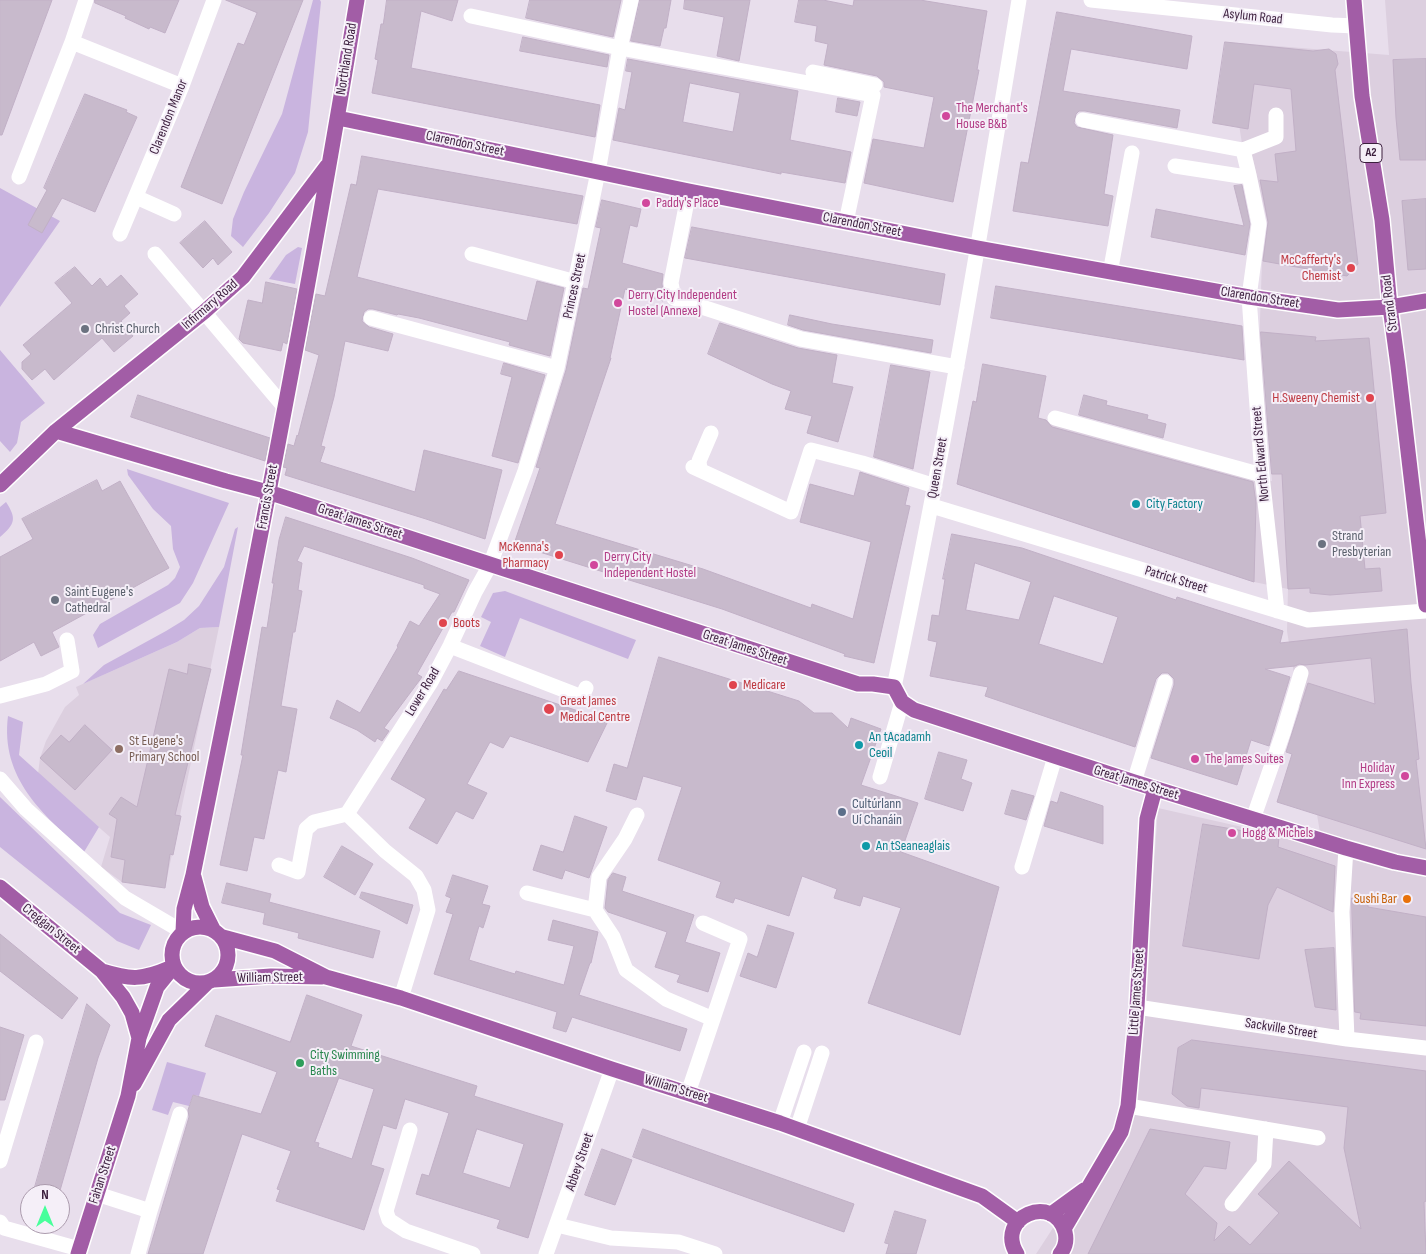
<!DOCTYPE html>
<meta charset="utf-8">
<style>
body{margin:0}
#map{position:relative;width:1426px;height:1254px;overflow:hidden;background:#e8deec;font-family:"Sofia Sans Condensed",sans-serif}
canvas{display:block}
.north{position:absolute;left:20px;top:1184px;width:50px;height:50px;box-sizing:border-box;background:#f5eff8;border:1px solid #ab9bad;border-radius:50%;rotate:0deg;font-size:14px;font-weight:700;line-height:20px;text-align:center;color:#3b1e3d}
.north::after{content:'';display:block;margin:auto;width:18px;height:22px;background:#48ff9b;clip-path:polygon(50% 0,100% 100%,50% 72%,0 100%)}
</style>
<div id="map">
<canvas width="1426" height="1254"></canvas>
<div class="north">N</div>
</div>
<script>
const ctx = document.querySelector('canvas').getContext('2d');
ctx.lineJoin = 'round';
function fillPath(path, color) { ctx.fillStyle = color; ctx.fill(path, 'evenodd'); }
function trace(path, color, width, dash) { ctx.strokeStyle = color; ctx.lineWidth = width; ctx.lineCap = dash ? 'butt' : 'round'; ctx.setLineDash(dash || []); ctx.stroke(path); }
function write(font, color, halo, rows, align = 'center') {
  ctx.font = font + ' "Sofia Sans Condensed",sans-serif'; ctx.lineWidth = 4; ctx.setLineDash([]); ctx.textBaseline = 'middle'; ctx.strokeStyle = halo; ctx.fillStyle = color; for (const [text, x, y, turn = 0] of rows) {
    ctx.save(); ctx.translate(x, y); ctx.rotate((+turn || 0) * Math.PI / 180); ctx.textAlign = isNaN(turn) ? turn : align; if (halo) ctx.strokeText(text, 0, 0); ctx.fillText(text, 0, 0); ctx.restore();
  }
}
fillPath(new Path2D(`
 M1385,0H1426V1254H1036L1133,1105L1145,994L1158,808L1322,845L1287,631L1288,589L1254,582L957,484L973,401L1254,478L1272,481L1259,349L1262,261L1268,225L1252,155L1243,150L1226,42L1389,55Z
 M219,627L165,888L122,882L101,867L110,837L38,774L40,758L46,741L65,707L79,695L76,687L177,642L200,628Z`), '#dccfdf');
fillPath(new Path2D(`
 M313,0H320L321,2L308,132L295,173L269,213L243,247L231,236L233,219L244,192L282,114Z
 M0,188L60,221L0,307Z
 M298,247L302,248L295,284L269,279L286,255Z
 M0,350L45,403L21,422L17,443L10,452L0,441Z
 M127,469L229,503L193,583L180,603L98,648L93,635L100,624L168,585L175,578L180,567L173,549L171,526L153,509L128,475Z
 M6,502C17,519 15,524 0,537V507Z
 M238,527L219,627L200,628L177,642L83,684L104,665L166,631L184,620L199,606L224,567L235,529Z
 M505,591L636,640L628,659L520,618L505,657L480,646L491,622L481,617L493,593Z
 M8,716L23,722L19,755L99,827L84,852C44,815 0,779 8,716Z
 M0,797L120,913L151,925L139,950L117,941L0,847Z
 M167,1062L206,1073L199,1096L193,1095L189,1106L173,1102L168,1115L152,1110Z`), '#c9b4df');
const building = new Path2D(`
 M0,0H52L2,135H0Z
 M95,0H179L165,33L150,27L149,29L125,18L126,16L95,3Z
 M226,0H303L222,204L181,187L238,43L244,45L257,13Z
 M387,0H458L452,21L421,11L411,68L600,105L595,137L372,93L378,60L375,59L381,24H383Z
 M530,0H621L613,37L526,18Z
 M640,0H671L666,28H664L660,46L631,41Z
 M685,0H750L739,61L717,56L724,17L684,9Z
 M799,0H823L853,6L854,0H920L987,11L977,70H979L953,202L864,183L873,139L924,148L934,97L884,87V82L877,76L824,65L828,44L815,41L817,26L795,22Z
 M1057,12L1192,36L1187,69L1071,49L1063,91L1180,110L1177,128L1085,111H1079L1076,114L1074,123L1077,127L1113,135L1104,194L1113,196L1108,226L1013,211L1021,162L1028,163Z
 M523,37L609,55L607,67L520,51Z
 M1225,42L1313,51L1329,49L1336,54L1338,64L1335,70L1358,264L1347,276L1263,261L1268,222L1260,180L1278,182L1275,154L1296,151L1291,89L1254,84L1248,129L1213,123Z
 M628,59L798,91L790,140L851,152L845,183L781,172V174L613,140L619,108L625,110L632,72L626,71ZM690,83L740,93L733,132L683,122Z
 M1426,59V160H1400L1396,118L1393,60Z
 M85,94L127,110L126,112L137,117L95,212L62,198L42,233L28,225L47,190L44,188Z
 M838,98L860,102L857,116L836,112Z
 M362,156L583,196L577,224L378,189L357,277L527,321L537,281L564,288L550,356L509,345L510,342L419,318L398,314L397,315L373,309H368L364,312L362,321L369,327L393,334L388,351L345,341L334,397L321,446L325,447L320,462L415,492L424,450L502,470L485,539L426,519L285,475L287,468L283,467L288,444L294,446L297,435L298,436L319,355L305,350L316,294L325,296L351,184L356,185Z
 M1242,185L1250,224L1245,255L1151,237L1156,209L1244,226L1234,186Z
 M1426,199V269L1408,270L1402,201Z
 M602,200L641,209L637,227L630,225L622,263L663,274L662,284L664,296L663,301L625,289L610,358H611L555,524L703,569L811,608L812,604L853,619L871,542L800,522L810,484L854,496L860,472L909,488L905,505L910,506L874,663L844,656L845,654L722,609L514,544L540,468L536,467L566,370L583,288L588,289L601,228L596,227Z
 M205,221L232,252L218,265L213,258L203,268L180,243Z
 M692,227L945,274L940,305L685,258Z
 M75,267L92,286L100,278L107,287L121,275L138,294L124,306L130,313L121,321L133,336L114,352L102,338L54,380L45,369L32,380L22,369V362L31,354L23,345L72,303L55,283Z
 M266,282L297,289L287,344L283,342L281,351L243,343L239,339L248,300L262,303Z
 M996,286L1242,326L1244,360L991,318Z
 M790,315L832,324L933,340L931,353L803,330L788,325Z
 M720,323L798,348L837,355L832,383L853,387L838,442L807,433L812,416L785,409L791,391L772,384L708,354Z
 M1261,332L1316,337L1315,341L1369,338L1386,513L1360,516L1365,569L1380,568L1382,591L1330,595L1310,593V588L1288,589L1282,474H1272Z
 M504,363L545,375L518,463L492,456L512,377L501,374Z
 M983,364L1046,376L1038,418L1046,420L1052,427L1253,482L1256,503L1254,582L957,484L973,401L976,402Z
 M891,365L930,372L913,469L874,457Z
 M138,395L270,438L265,461L131,417Z
 M1084,395L1107,401L1106,405L1148,415L1147,419L1166,424L1163,438L1079,415Z
 M97,480L102,491L120,481L169,568L52,632L59,647L41,656L34,642L0,661V557L33,539L22,519Z
 M286,517L412,558L469,580L454,612H452L417,674L422,677L384,728L389,731L382,741L377,738L375,742L357,730L330,718L337,700L360,713L398,647L397,646L410,621L419,626L440,594L424,588V585L304,546L297,561L302,563L298,590L302,591L295,632H293L281,706L297,709L286,772L278,770L264,839L254,837L247,871L220,865L243,755H241L262,627L267,628L274,583H272L279,540Z
 M952,534L1022,548L1176,600L1177,597L1283,631L1280,643L1407,629L1411,683L1419,759L1416,760L1426,849L1277,802L1292,754L1286,752L1308,683L1375,704L1371,658L1305,665L1299,664L1295,666L1265,669L1290,677L1269,746L1251,740L1237,785L1151,758L1174,685V679L1168,673H1162L1156,679L1135,747L985,696L988,687L930,676L937,642L928,640L932,615L939,616L945,579H943ZM975,563L1031,582L1019,620L966,610ZM1054,596L1118,617L1103,664L1039,644Z
 M659,657L799,701L814,713H832L848,728L851,718L881,729L861,785L918,803L901,852L999,887L960,1035L868,1003L901,908L863,896L860,906L834,898L837,889L802,876L789,916L735,898L733,903L716,897L721,882L658,860L682,787L643,776L636,800L606,791L614,764L627,768Z
 M189,664L211,669L175,815L181,816L173,855L170,854L165,888L122,882L125,860L111,857L117,819L109,814L121,797L137,807L169,669L187,674Z
 M459,671L608,721L588,762L510,736L503,748L490,742L467,784L487,793L473,819L456,811L437,844L409,828L426,799L391,779L444,689L446,690Z
 M85,725L112,750L75,790L40,758L61,735L69,742Z
 M939,752L967,760L961,779L972,783L963,811L925,799Z
 M1012,790L1034,796L1026,820L1005,814Z
 M1061,792L1103,806V844L1044,826L1051,801L1057,803Z
 M575,816L607,827L589,878L565,870L562,879L533,870L541,845L563,852Z
 M1203,824L1279,837L1278,847L1335,866L1333,912L1277,887L1268,905L1259,959L1183,946Z
 M342,846L373,864L355,895L324,877Z
 M613,873L626,877L622,891L694,915L685,942L720,953L708,992L677,982L680,975L655,967L667,932L608,912L605,908L608,880Z
 M453,875L488,886L482,904L490,906L483,928L479,926L469,960L515,974L516,971L564,985L574,946L548,940L553,920L598,932L591,963H590L579,995L687,1029L680,1051L572,1017L566,1032L553,1028L557,1012L434,974L453,914L446,912L451,898L446,896Z
 M227,883L271,894L269,902L380,931L373,958L298,938L299,933L263,924L265,913L222,903Z
 M362,892L413,905L407,924L360,898Z
 M1352,898H1368V907L1426,917V1026L1360,1019L1361,1013L1355,1012Z
 M768,925L794,933L776,988L740,976L748,953L757,957Z
 M0,934L78,998L62,1019L0,971Z
 M1334,948L1336,1010L1315,1007L1305,950Z
 M307,995L362,1015L351,1046L477,1086L474,1096L563,1124L528,1238L497,1228L500,1220L416,1194L422,1174L429,1176L449,1113L405,1099L396,1129L383,1125L371,1165L384,1169L364,1230L276,1201L280,1190L277,1189L291,1151L242,1134L203,1254H148L189,1117L188,1110L193,1095L261,1114L277,1072L205,1046L216,1015L290,1042ZM339,1078L374,1089L352,1159L318,1147L319,1143L315,1142ZM477,1129L524,1144L510,1188L463,1173Z
 M87,1004L110,1025L98,1058L59,1194H33Z
 M0,1027L24,1035L5,1100H0Z
 M1192,1040L1426,1071V1201L1424,1202L1426,1254H1088L1150,1129L1230,1142L1226,1169L1204,1166L1185,1194L1217,1223L1214,1241L1229,1226L1250,1245L1279,1213L1258,1194L1289,1161L1361,1229L1344,1148L1348,1107L1201,1088L1199,1108L1187,1106L1172,1094L1178,1048Z
 M643,1129L854,1204L844,1232L633,1157Z
 M602,1149L632,1160L615,1205L585,1195Z
 M895,1211L926,1220L916,1254H886L889,1244L885,1243Z`);
fillPath(building, '#c8bacc');
trace(building, '#c1b0c6', 1);
const major = new Path2D(`
 M1354,0L1362,96L1382,220L1390,307L1398,366L1426,605
 M338,118L689,191L978,248L1249,297L1338,310L1390,307L1426,301
 M56,431L226,481L268,492L858,684H873L894,687L902,702L914,710L1134,782L1346,848L1395,862L1426,868
 M0,485L56,431L204,312L243,277L327,166
 M194,877L202,907L213,929
 M0,887L102,971L123,997L132,1013L139,1038
 M172 955a28 28 0 1 1 56 0a28 28 0 1 1-56 0Z
 M183,932L184,909L193,875C252,584 309,293 357,0
 M223,937L275,951L326,977L401,998L612,1069L780,1123L982,1196L1018,1222
 M102,971C131,980 142,980 170,968
 M214,980L271,976L322,977
 M134,1084L169,1020L207,983
 M1051,1214L1084,1190
 M1064,1229L1121,1132L1128,1106L1137,1007L1147,819L1155,789
 M78,1254L128,1096L139,1038L157,987L174,966
 M1017,1254C994,1217 1054,1192 1065,1232C1067,1240 1065,1248 1060,1254`);
trace(major, '#fff', 18);
trace(new Path2D(`
 M1091,0L1332,25L1356,26
 M471,16L620,48L873,95L846,222
 M72,42L182,86
 M813,72L875,85
 M1083,120L1243,150
 M1175,166L1240,176L1249,175L1259,224L1249,297L1262,475L1277,611
 M1249,175L1243,150L1276,137V115
 M19,177L72,42L86,0
 M689,191L671,283L674,298L801,339L957,367
 M136,197L174,214
 M120,234L182,86L214,0
 M155,254L285,408
 M472,254L576,282
 M1110,273L1132,153
 M371,318L557,368
 M1055,418L1262,475
 M693,467L791,512L811,450L862,463L935,486
 M700,470L699,461L711,433
 M932,506L1308,620L1426,611
 M450,646L582,697L586,688
 M894,687C943,460 981,230 1019,0
 M0,696L46,684L72,671L67,640
 M880,777L902,702
 M0,779L26,809L125,898L183,932
 M1134,782L1165,682
 M637,815L625,839L599,877L595,910L613,937L626,970L666,999L713,1019
 M1253,819L1283,733L1301,673
 M1346,848L1342,912L1347,1039
 M279,865L298,872L306,829L314,822L347,814
 M1022,867L1055,757
 M527,893L595,910
 M401,998L428,910L424,890L416,876L385,851L347,814L431,682L450,646L475,592L490,565L525,471L557,368L598,172L620,48L631,0
 M1137,1007L1347,1039L1426,1048
 M688,1093L740,939L703,923
 M1128,1106L1318,1138
 M780,1123L804,1052
 M797,1129L822,1053
 M410,1130L386,1211L389,1220L406,1231L473,1254
 M0,1161L36,1042
 M97,1194L150,1211L180,1114
 M1232,1204L1264,1164L1266,1129
 M0,1222L4,1228L79,1249
 M557,1225L611,1238L678,1242L715,1254
 M138,1254L150,1211
 M546,1254L612,1069`), '#fff', 15);
trace(major, '#a25da6', 15);
for (const [x, y, r, color] of [
 [946,116,5,"#d1479c"],
 [646,203,5,"#d1479c"],
 [1351,268,5,"#e0444e"],
 [618,303,5,"#d1479c"],
 [85,329,5,"#6b7280"],
 [1370,398,5,"#e0444e"],
 [1136,504,5,"#0f9aa8"],
 [1322,544,5,"#6b7280"],
 [559,555,5,"#e0444e"],
 [594,565,5,"#d1479c"],
 [55,600,5,"#6b7280"],
 [443,623,5,"#e0444e"],
 [733,685,5,"#e0444e"],
 [549,709,6,"#e0444e"],
 [859,745,5,"#0f9aa8"],
 [119,749,5,"#8d6e63"],
 [1195,759,5,"#d1479c"],
 [1405,776,5,"#d1479c"],
 [842,812,5,"#5c6f8a"],
 [1232,833,5,"#d1479c"],
 [866,846,5,"#0f9aa8"],
 [1407,899,5,"#e8710a"],
 [300,1063,5,"#2e9e5b"]
]) { const dot = new Path2D(); dot.arc(x, y, r, 0, 2 * Math.PI); ctx.fillStyle = color; ctx.fill(dot); trace(dot, '#f5eff8', 2); }
for (const [x, y, w] of [
 [1371,153,22]
]) { const box = new Path2D(); box.roundRect(x - w / 2, y - 9.5, w, 19, 4); ctx.fillStyle = '#f5eff8'; ctx.fill(box); trace(box, '#3b1e3d', 1); }
write('bold 12px', '#3b1e3d', null, [
 ["A2",1371,153]
]);
write('14px', '#3b1e3d', '#f5eff8', [
 ["Asylum Road",1253,17,6],
 ["Northland Road",347,59,-81],
 ["Clarendon Manor",169,117,-68],
 ["Clarendon Street",465,144,12],
 ["Clarendon Street",862,225,11],
 ["Princes Street",575,286,-78],
 ["Clarendon Street",1260,298,9],
 ["Strand Road",1390,303,-97],
 ["Infirmary Road",210,305,-41],
 ["North Edward Street",1261,454,-95],
 ["Queen Street",938,468,-80],
 ["Francis Street",268,497,-80],
 ["Great James Street",360,522,18],
 ["Patrick Street",1176,580,17],
 ["Great James Street",745,648,18],
 ["Lower Road",423,692,-59],
 ["Great James Street",1136,783,17],
 ["Creggan Street",51,929,39],
 ["William Street",270,978,-1],
 ["Little James Street",1137,992,-86],
 ["Sackville Street",1281,1029,9],
 ["William Street",676,1089,17],
 ["Abbey Street",580,1162,-71],
 ["Fahan Street",103,1175,-72]
]);
write('14px', '#b23c85', '#f5eff8', [
 ["The Merchant's",956,108],
 ["House B&B",956,124],
 ["Paddy's Place",656,203],
 ["Derry City Independent",628,295],
 ["Hostel (Annexe)",628,311],
 ["Derry City",604,557],
 ["Independent Hostel",604,573],
 ["The James Suites",1205,759],
 ["Holiday",1395,768,"right"],
 ["Inn Express",1395,784,"right"],
 ["Hogg & Michels",1242,833]
], 'left');
write('14px', '#be3a42', '#f5eff8', [
 ["McCafferty's",1341,260],
 ["Chemist",1341,276],
 ["H.Sweeny Chemist",1360,398],
 ["McKenna's",549,547],
 ["Pharmacy",549,563],
 ["Boots",453,623,"left"],
 ["Medicare",743,685,"left"],
 ["Great James",560,701,"left"],
 ["Medical Centre",560,717,"left"]
], 'right');
write('14px', '#5b616d', '#f5eff8', [
 ["Christ Church",95,329],
 ["Strand",1332,536],
 ["Presbyterian",1332,552],
 ["Saint Eugene's",65,592],
 ["Cathedral",65,608]
], 'left');
write('14px', '#0d838f', '#f5eff8', [
 ["City Factory",1146,504],
 ["An tAcadamh",869,737],
 ["Ceoil",869,753],
 ["An tSeaneaglais",876,846]
], 'left');
write('14px', '#785e54', '#f5eff8', [
 ["St Eugene's",129,741],
 ["Primary School",129,757]
], 'left');
write('14px', '#4e5e75', '#f5eff8', [
 ["Cultúrlann",852,804],
 ["Uí Chanáin",852,820]
], 'left');
write('14px', '#c56008', '#f5eff8', [
 ["Sushi Bar",1397,899]
], 'right');
write('14px', '#27864d', '#f5eff8', [
 ["City Swimming",310,1055],
 ["Baths",310,1071]
], 'left');
</script>
